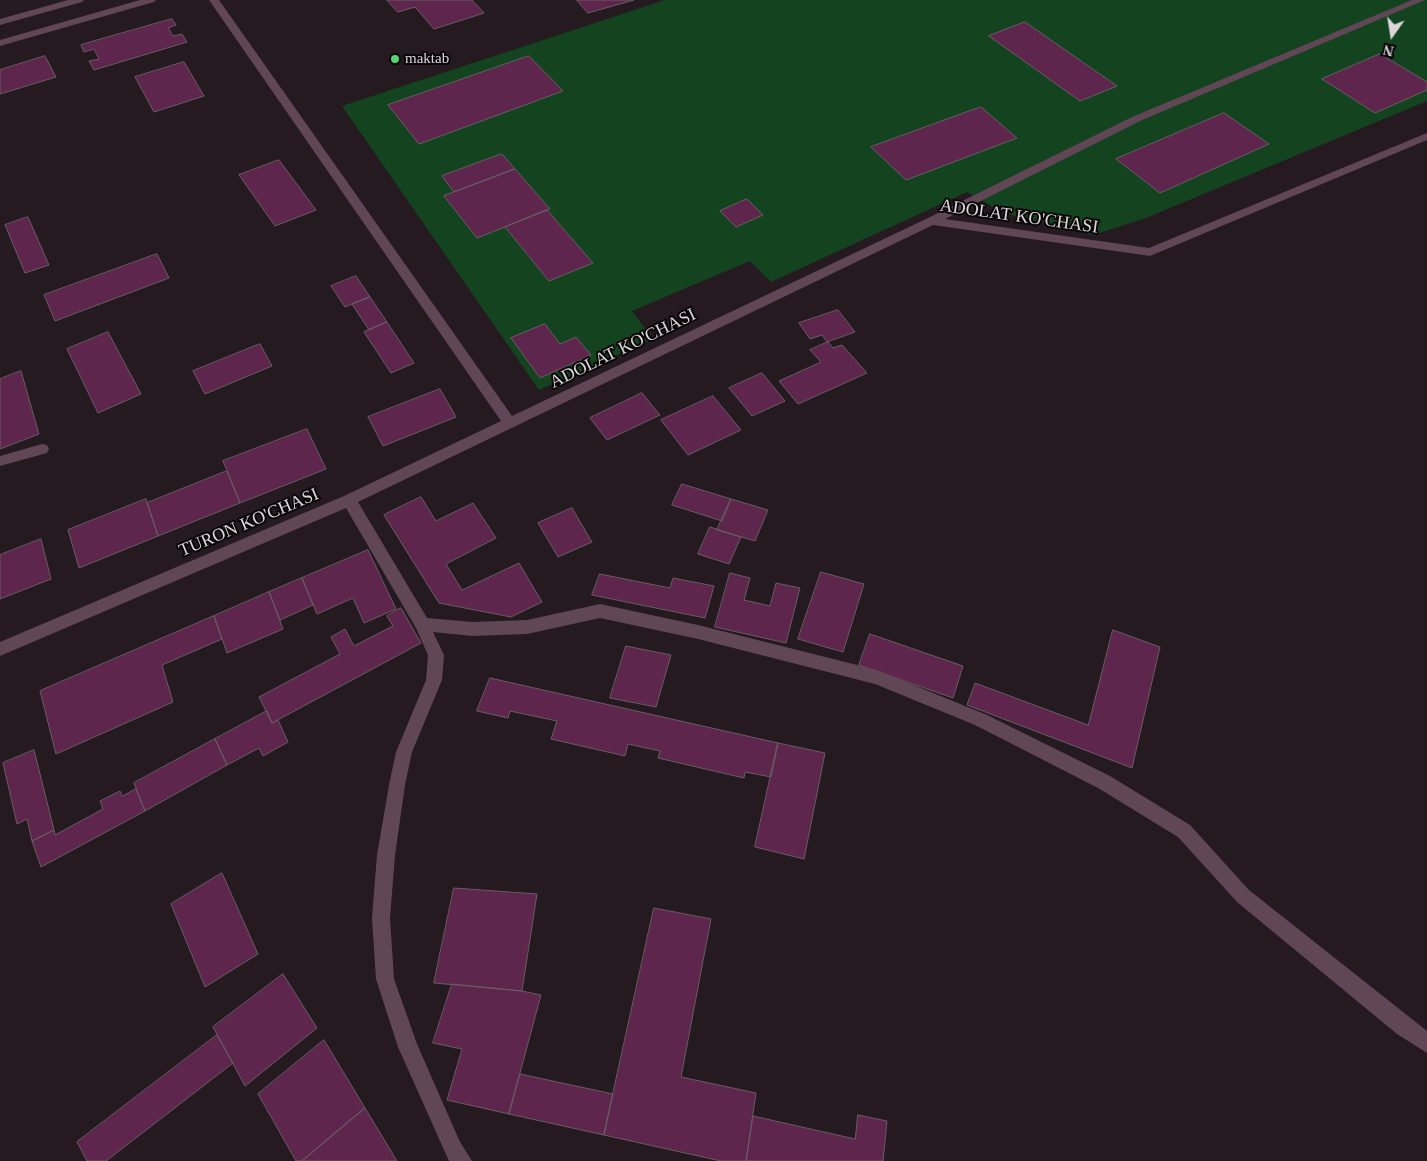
<!DOCTYPE html>
<style>
body{margin:0}
#map{position:relative;width:1427px;height:1161px;overflow:hidden;background:#241a20;font-family:Georgia,serif}
canvas{display:block}
.north{position:absolute;left:1367px;top:10px;width:50px;height:50px;-webkit-text-stroke:4px #0a0709;paint-order:stroke;rotate:193deg;font-size:14px;font-weight:700;line-height:20px;text-align:center;color:#ddd6da}
.north::after{content:'';display:block;margin:auto;width:18px;height:22px;background:#ddd6da;clip-path:polygon(50% 0,100% 100%,50% 72%,0 100%)}
</style>
<div id="map">
<canvas width="1427" height="1161"></canvas>
<div class="north">N</div>
</div>
<script>
const ctx = document.querySelector('canvas').getContext('2d');
ctx.lineJoin = 'round';
function fillPath(path, color) { ctx.fillStyle = color; ctx.fill(path, 'evenodd'); }
function trace(path, color, width, dash) { ctx.strokeStyle = color; ctx.lineWidth = width; ctx.lineCap = dash ? 'butt' : 'round'; ctx.setLineDash(dash || []); ctx.stroke(path); }
function write(font, color, halo, rows, align = 'center') {
  ctx.font = font + ' Georgia,serif'; ctx.lineWidth = 4; ctx.setLineDash([]); ctx.textBaseline = 'middle'; ctx.strokeStyle = halo; ctx.fillStyle = color; for (const [text, x, y, turn = 0] of rows) {
    ctx.save(); ctx.translate(x, y); ctx.rotate((+turn || 0) * Math.PI / 180); ctx.textAlign = isNaN(turn) ? turn : align; if (halo) ctx.strokeText(text, 0, 0); ctx.fillText(text, 0, 0); ctx.restore();
  }
}
fillPath(new Path2D(`
 M665,0H1427V101L1146,218L1093,235L1003,213L967,192L771,282L750,261L632,311L653,339L539,390L342,106Z`), '#144320');
const building = new Path2D(`
 M387,0H472L484,13L434,29L415,7L398,12Z
 M577,0H634L588,13Z
 M172,19L176,25L168,28L173,36L182,34L187,42L94,70L89,61L99,59L94,49L84,52L81,45Z
 M1025,22L1117,86L1080,101L989,36Z
 M1380,54L1427,82V90L1375,113L1322,79Z
 M45,56L56,77L0,94V70Z
 M529,56L563,91L419,144L388,105Z
 M184,62L204,96L154,112L135,77Z
 M981,107L1017,138L906,180L871,147Z
 M1224,113L1269,144L1160,193L1116,159Z
 M502,154L515,169L454,192L442,176Z
 M279,160L316,210L275,226L239,175Z
 M515,169L550,209L477,238L444,196Z
 M747,199L763,215L736,227L720,211Z
 M547,210L593,263L549,281L505,227Z
 M28,217L49,265L25,273L5,225Z
 M157,254L169,278L55,321L44,295Z
 M356,276L370,297L345,307L331,286Z
 M370,297L387,322L369,330L352,304Z
 M838,310L855,332L827,342L822,335L810,339L799,323Z
 M387,322L414,363L391,373L364,332Z
 M545,324L560,344L576,337L591,355L540,378L511,338Z
 M108,332L141,394L98,413L67,349Z
 M828,342L833,348L842,345L867,373L798,404L779,381L821,362L810,350Z
 M260,344L272,366L205,394L193,371Z
 M21,371L39,434L0,449V379Z
 M762,373L785,401L752,416L729,388Z
 M440,389L456,417L383,446L368,417Z
 M642,393L660,415L607,440L590,418Z
 M713,396L741,430L688,455L661,420Z
 M307,429L326,469L240,503L223,461Z
 M227,471L240,503L158,536L147,503Z
 M682,484L731,499L722,521L672,505Z
 M421,497L436,521L473,503L496,538L446,564L462,590L519,563L542,602L511,617L439,603L384,515Z
 M146,499L158,536L79,568L68,530Z
 M731,499L768,510L755,541L717,530Z
 M572,508L592,542L558,557L538,523Z
 M710,527L741,537L729,564L698,554Z
 M41,539L51,579L0,599V555Z
 M368,550L396,609L364,623L353,598L317,614L302,578Z
 M821,572L864,584L843,652L798,639Z
 M730,573L750,578L744,600L770,606L776,583L800,588L786,643L715,627Z
 M600,574L670,588L673,578L714,586L705,618L592,595Z
 M302,578L313,605L280,620L269,592Z
 M269,592L283,629L227,653L214,616Z
 M401,608L421,643L272,723L259,697L340,654L331,637L345,629L354,646L393,626L387,616Z
 M214,616L222,639L162,665L173,702L56,754L40,691Z
 M1113,630L1160,647L1132,768L967,705L975,683L1088,725Z
 M870,634L963,666L953,698L859,665Z
 M626,646L671,655L656,707L610,698Z
 M490,678L778,743L771,777L745,772L744,778L658,758L660,751L628,744L625,756L551,739L557,721L510,711L508,718L477,711Z
 M267,711L272,723L278,720L288,742L263,756L259,748L227,765L215,739Z
 M215,739L227,765L145,811L134,783Z
 M778,743L825,753L804,859L755,847Z
 M34,750L54,830L32,841L27,819L17,824L3,763Z
 M136,789L145,811L41,867L32,841L54,830L55,835L103,809L100,801L120,791L122,796Z
 M222,873L258,954L205,987L171,904Z
 M454,888L537,894L522,991L434,983Z
 M654,908L711,919L681,1077L756,1093L746,1161H721L604,1135Z
 M283,974L317,1028L245,1086L213,1027Z
 M452,984L522,991L541,995L509,1114L447,1100L462,1049L433,1043Z
 M217,1035L233,1063L106,1161H87L77,1142Z
 M324,1040L365,1108L302,1161H296L258,1094Z
 M520,1074L613,1094L604,1135L509,1114Z
 M365,1108L397,1161H302Z
 M858,1115L887,1121L883,1161H746L753,1116L855,1139Z`);
fillPath(building, '#5f264d');
trace(building, '#685d63', 1);
fillPath(new Path2D(`
 M68,0H84L82,2L0,25V19Z
 M140,0H156L154,2L0,46V40Z
 M209,0H219L512,416L928,218L1132,117L1412,0H1425L1140,121L945,219L1149,248L1427,133V140L1150,256L933,225L358,502L427,618L472,622L527,620L600,604L698,625L877,670L987,715L1110,776L1190,825L1249,890L1427,1031V1053L1397,1034L1237,902L1178,837L1098,788L975,725L875,684L698,639L600,618L527,634L472,636L433,632L444,655L442,680L412,752L405,785L395,855L390,918L394,979L417,1044L460,1142L472,1161H449L398,1047L376,979L372,918L377,855L389,785L396,752L426,680L428,655L416,628L346,508L0,656V642L344,496L501,421Z
 M42,444L47,445L49,449L47,453L0,466V456Z`), '#614656');
for (const [x, y, r, color] of [
 [395,59,5,"#52d673"]
]) { const dot = new Path2D(); dot.arc(x, y, r, 0, 2 * Math.PI); ctx.fillStyle = color; ctx.fill(dot); trace(dot, '#0a0709', 2); }
write('15px', '#ddd6da', '#0a0709', [
 ["maktab",405,59]
], 'left');
write('18px', '#ddd6da', '#0a0709', [
 ["ADOLAT KO'CHASI",1019,217,8],
 ["ADOLAT KO'CHASI",623,349,-26],
 ["TURON KO'CHASI",249,523,-23]
]);
</script>
